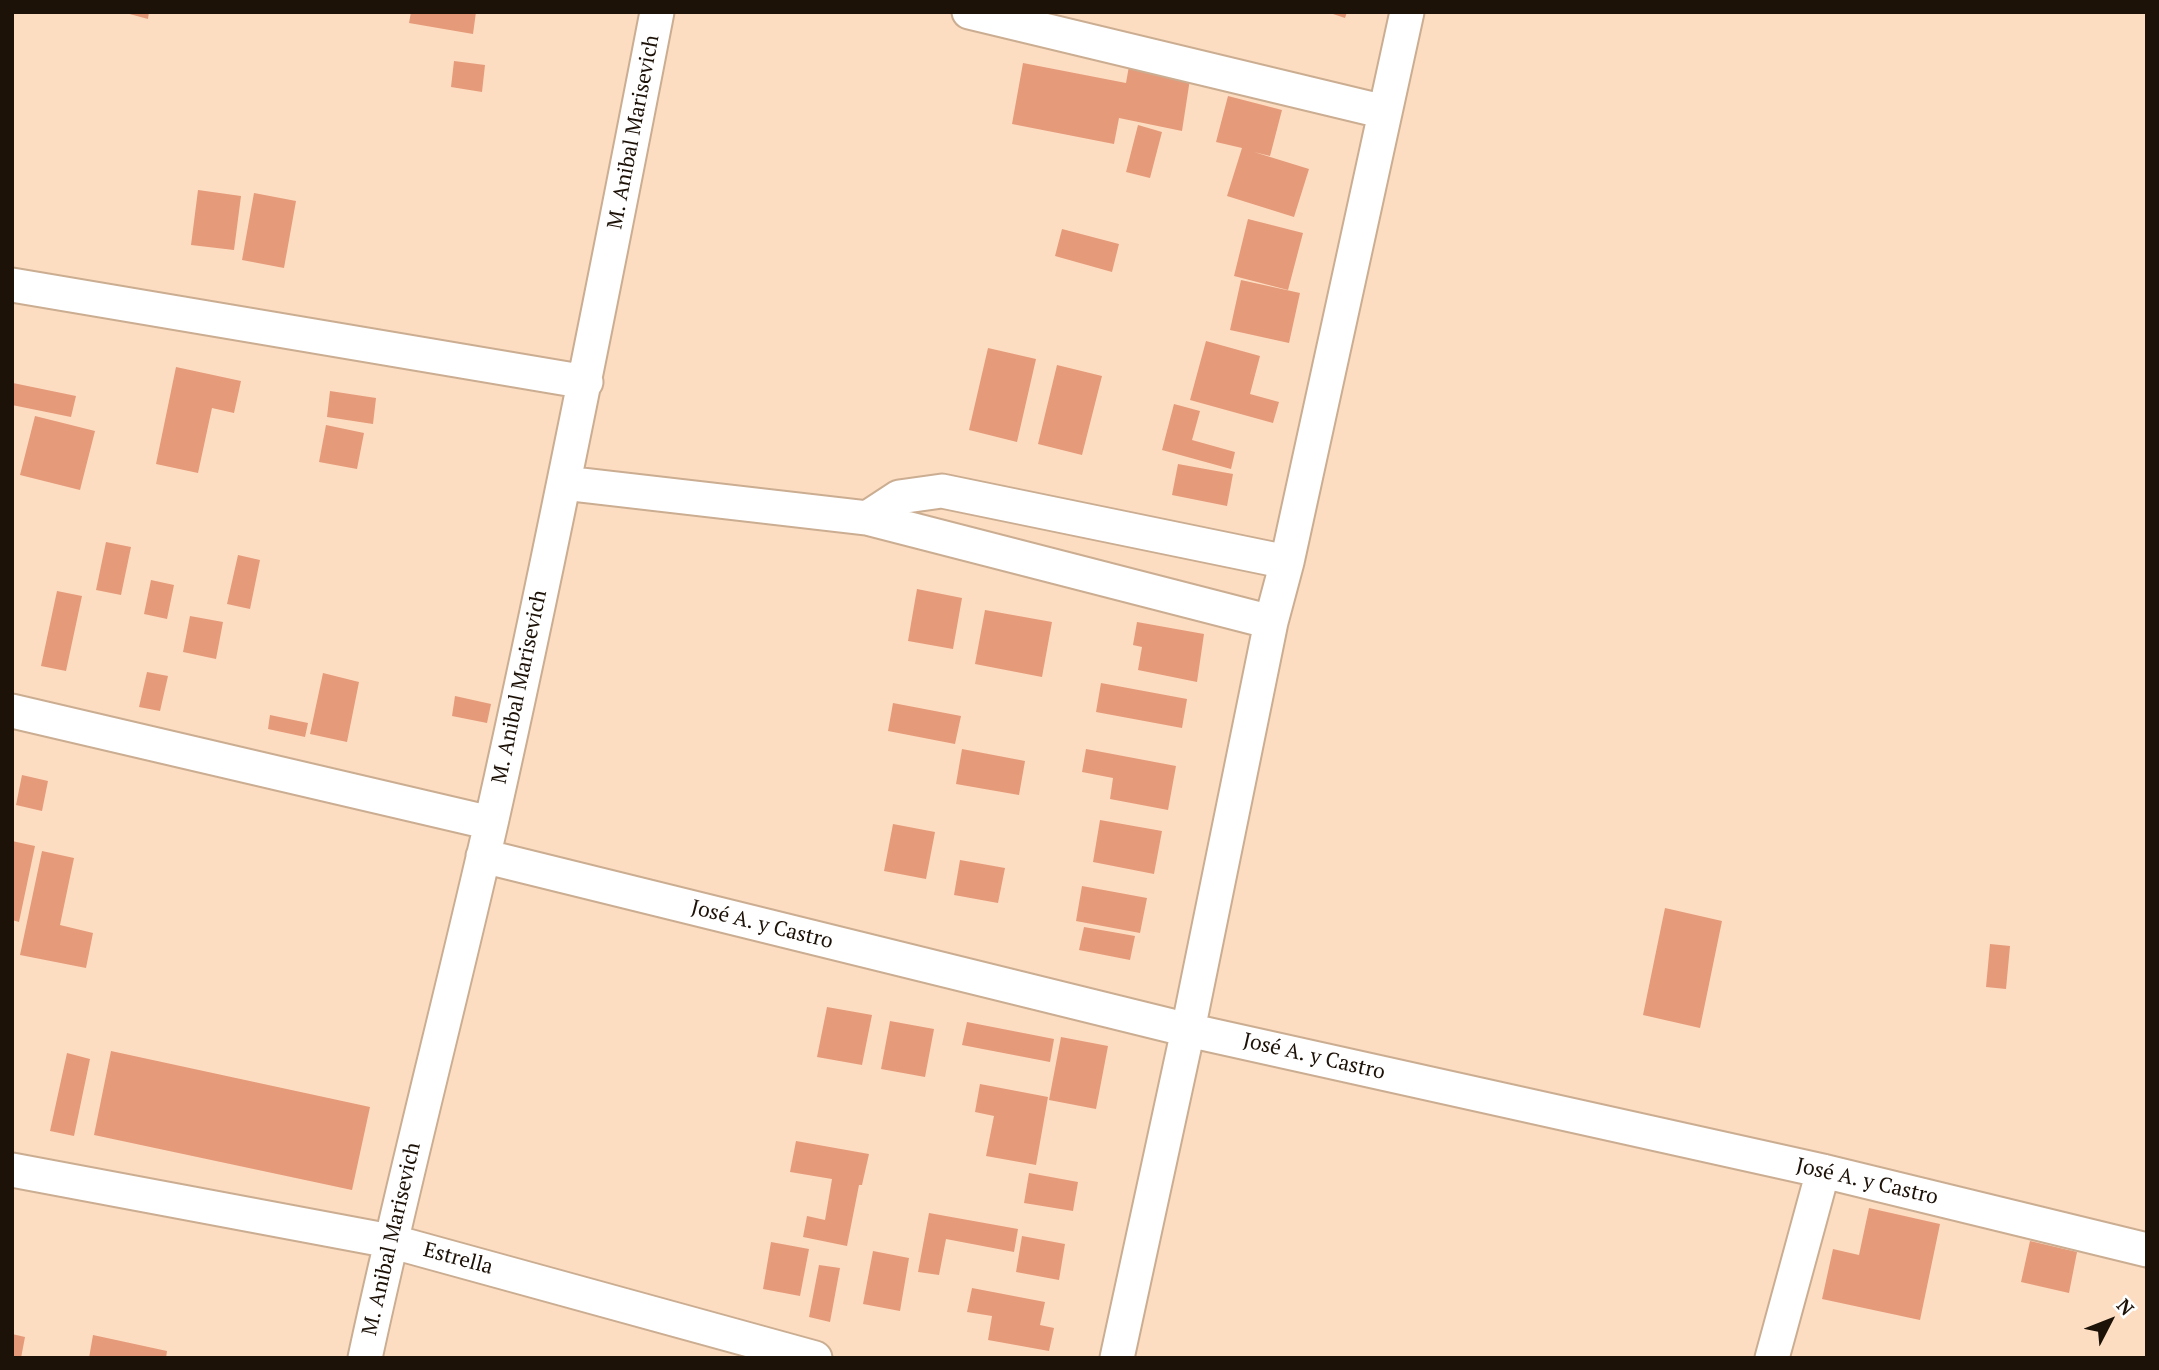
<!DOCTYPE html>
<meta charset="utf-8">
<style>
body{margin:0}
#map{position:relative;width:2159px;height:1370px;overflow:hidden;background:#fdddc1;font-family:"PT Serif",serif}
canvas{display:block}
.frame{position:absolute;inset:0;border:14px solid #1d1208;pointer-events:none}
.north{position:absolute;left:2075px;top:1286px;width:70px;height:70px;-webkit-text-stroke:5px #fff;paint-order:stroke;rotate:48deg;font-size:19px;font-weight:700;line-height:28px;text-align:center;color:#1d1208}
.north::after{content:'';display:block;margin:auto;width:24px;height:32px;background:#1d1208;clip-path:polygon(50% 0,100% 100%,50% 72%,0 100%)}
</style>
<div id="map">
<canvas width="2159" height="1370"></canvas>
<div class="frame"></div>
<div class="north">N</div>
</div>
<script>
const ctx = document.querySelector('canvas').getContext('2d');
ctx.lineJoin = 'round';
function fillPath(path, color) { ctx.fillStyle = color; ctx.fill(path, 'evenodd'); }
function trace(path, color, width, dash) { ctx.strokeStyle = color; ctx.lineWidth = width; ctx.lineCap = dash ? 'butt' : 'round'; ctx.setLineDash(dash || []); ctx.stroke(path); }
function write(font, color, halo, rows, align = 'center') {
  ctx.font = font + ' "PT Serif",serif'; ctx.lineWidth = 7; ctx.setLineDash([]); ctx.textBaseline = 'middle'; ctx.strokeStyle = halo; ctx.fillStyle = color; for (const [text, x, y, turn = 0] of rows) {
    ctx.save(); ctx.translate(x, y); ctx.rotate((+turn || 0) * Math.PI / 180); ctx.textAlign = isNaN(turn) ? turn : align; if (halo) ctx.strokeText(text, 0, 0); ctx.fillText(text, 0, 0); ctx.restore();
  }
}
fillPath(new Path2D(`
 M122,12H149L148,19Z
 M411,12H476L473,34L409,23Z
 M1327,12H1347L1345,18Z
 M454,61L485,65L482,92L451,87Z
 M1023,63L1126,83L1129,66L1190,79L1182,131L1119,118L1114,144L1012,124Z
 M1228,96L1282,110L1270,156L1254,152L1309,169L1294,217L1227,196L1242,148L1216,142Z
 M1138,125L1162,132L1150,178L1126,172Z
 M198,190L241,196L234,250L191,245Z
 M254,193L296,201L284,268L242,260Z
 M1248,219L1303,233L1288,290L1234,276Z
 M1062,229L1119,244L1112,272L1055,256Z
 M1241,280L1300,293L1289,343L1230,330Z
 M1206,341L1260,356L1250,394L1279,402L1273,423L1190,400Z
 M988,348L1036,359L1017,442L969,430Z
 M1057,365L1102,376L1082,455L1038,444Z
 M176,367L241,381L234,413L212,408L198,473L156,464Z
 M13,383L76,396L71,417L12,405Z
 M330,391L376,398L373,424L327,417Z
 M1174,404L1200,411L1192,440L1235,452L1231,469L1162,450Z
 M35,416L95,431L80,490L20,475Z
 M326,425L364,433L357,469L319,462Z
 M1178,464L1233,474L1227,506L1172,495Z
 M106,542L131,547L121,595L96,590Z
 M238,555L260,560L250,609L227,604Z
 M151,580L174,585L167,619L144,614Z
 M917,589L962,598L953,649L908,641Z
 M57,591L82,596L66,671L41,666Z
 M985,610L1052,622L1042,677L975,664Z
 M190,616L223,622L216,659L183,652Z
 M1137,622L1204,634L1197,682L1138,670L1142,647L1133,645Z
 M147,672L168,676L160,711L139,707Z
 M323,673L359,682L347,742L310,734Z
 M1101,683L1187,699L1182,728L1096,712Z
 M455,696L491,704L487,723L452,716Z
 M893,703L961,716L955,744L888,731Z
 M270,715L308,723L305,737L268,729Z
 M962,749L1025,761L1019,795L956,784Z
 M1086,749L1176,766L1168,810L1110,799L1113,778L1082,772Z
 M22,775L48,781L42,811L16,805Z
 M1100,820L1162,831L1154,874L1093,862Z
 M893,824L935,832L926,879L884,871Z
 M12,841L35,846L19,922L12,920Z
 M42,851L74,858L60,925L93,933L86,968L20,955Z
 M960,860L1005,868L998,903L954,895Z
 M1082,886L1147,898L1140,933L1076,921Z
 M1665,908L1722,921L1700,1028L1643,1015Z
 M1084,927L1135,936L1130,960L1079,950Z
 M1990,944L2010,946L2006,989L1986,987Z
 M827,1007L872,1015L862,1065L817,1057Z
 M890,1021L934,1029L925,1077L881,1069Z
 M967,1022L1054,1039L1050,1062L962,1045Z
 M1061,1037L1108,1046L1096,1109L1049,1100Z
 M111,1051L370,1107L352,1190L94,1135Z
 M67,1053L90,1059L74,1136L50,1131Z
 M980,1084L1048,1097L1036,1165L986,1156L994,1116L975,1112Z
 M796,1141L869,1154L862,1185H859L847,1246L803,1237L807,1216L825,1220L832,1179L790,1172Z
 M1029,1173L1078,1182L1073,1211L1024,1203Z
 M1869,1208L1940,1224L1920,1320L1822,1299L1833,1249L1859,1255Z
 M929,1213L1018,1229L1014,1252L946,1239L939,1275L918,1272Z
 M1022,1236L1065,1244L1059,1280L1016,1272Z
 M2030,1241L2077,1252L2069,1293L2021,1282Z
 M771,1242L809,1249L800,1296L763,1289Z
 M873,1251L909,1258L900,1311L863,1304Z
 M819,1265L840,1268L830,1322L809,1317Z
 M972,1288L1045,1302L1040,1325L1054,1328L1049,1351L988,1340L992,1316L967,1312Z
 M12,1334L25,1337L21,1358H12Z
 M93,1335L167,1351L166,1358H89Z`), '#e59a7a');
const street = new Path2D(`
 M969,12L1385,112
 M12,285L586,382
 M564,483L867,518
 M1271,622L867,518L899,497L942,491L1287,562
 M12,711L491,823
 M483,856L1188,1030L1823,1171L2147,1250
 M12,1170L390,1241L815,1358
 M365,1358C404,1177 451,999 492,819C552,551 605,282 657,12
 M1117,1358L1188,1030L1271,622L1287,562L1407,12
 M1772,1358L1823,1171`);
trace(street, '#cbad92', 37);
trace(street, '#fff', 33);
write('21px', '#1d1208', '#fff', [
 ["M. Anibal Marisevich",634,132,-79],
 ["M. Anibal Marisevich",520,687,-78],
 ["José A. y Castro",762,925,14],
 ["José A. y Castro",1314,1057,13],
 ["José A. y Castro",1867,1182,13],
 ["M. Anibal Marisevich",392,1239,-77],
 ["Estrella",458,1259,15]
]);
</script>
